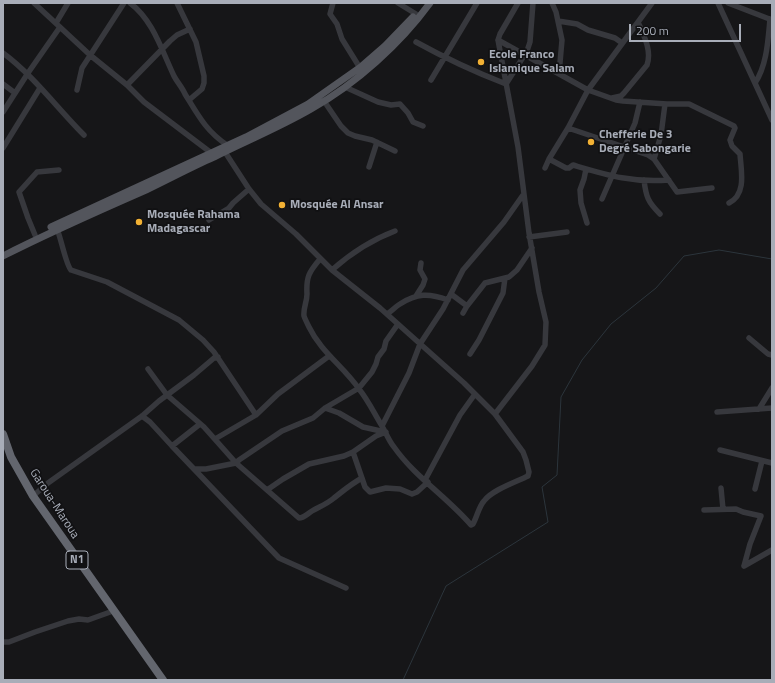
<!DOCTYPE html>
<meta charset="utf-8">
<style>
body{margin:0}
#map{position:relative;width:775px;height:683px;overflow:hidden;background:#161618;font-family:"Titillium Web",sans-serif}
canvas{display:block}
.frame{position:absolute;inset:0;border:4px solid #a8adb8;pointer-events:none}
.scale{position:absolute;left:629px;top:24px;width:112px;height:18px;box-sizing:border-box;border:2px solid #a8adb8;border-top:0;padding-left:5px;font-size:12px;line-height:14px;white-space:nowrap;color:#a8adb8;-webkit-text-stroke:3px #111113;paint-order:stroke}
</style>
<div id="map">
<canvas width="775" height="683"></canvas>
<div class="frame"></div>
<div class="scale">200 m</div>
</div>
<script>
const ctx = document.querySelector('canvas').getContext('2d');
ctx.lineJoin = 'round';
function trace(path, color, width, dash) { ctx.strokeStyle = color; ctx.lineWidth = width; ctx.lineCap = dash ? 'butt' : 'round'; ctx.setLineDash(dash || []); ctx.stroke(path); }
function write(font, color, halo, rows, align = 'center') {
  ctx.font = font + ' "Titillium Web",sans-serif'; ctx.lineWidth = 3.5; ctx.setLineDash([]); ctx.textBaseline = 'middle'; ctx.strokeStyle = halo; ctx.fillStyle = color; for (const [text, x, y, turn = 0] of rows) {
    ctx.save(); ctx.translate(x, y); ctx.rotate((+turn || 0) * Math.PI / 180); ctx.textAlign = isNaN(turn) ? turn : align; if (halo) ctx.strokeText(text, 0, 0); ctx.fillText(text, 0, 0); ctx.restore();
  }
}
trace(new Path2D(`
 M403,680L446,586L548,522L542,487L557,475L561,397L582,360L611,324L656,288L684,256L719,250L772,259`), '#2c353c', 1);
trace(new Path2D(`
 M34,3L90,55L127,85L144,102L214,155
 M130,3C153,20 162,51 174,76C177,82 182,87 185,94C198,115 206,131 227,145
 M177,3L196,42L204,76V83L202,89L189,100
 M333,3L330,14L337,24L342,39L360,68
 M398,3L416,14
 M552,3L556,12L562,40L559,74
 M718,3L772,120
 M728,3L772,20
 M558,21L577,24L588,30L615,38L622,43
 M56,23L68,3
 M498,40L588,90L616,100L623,101L667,104H689L734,126L735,128L730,140L732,146L740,154C741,170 747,194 729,203
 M416,42C445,58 475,72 506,84L527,51L530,42L533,3
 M3,53C34,76 57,108 84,135
 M431,80L477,3
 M755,83C767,65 768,40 770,19
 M3,84L15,93
 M127,85L170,41L177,35L190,29
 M345,87L378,102L391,105L400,104L408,113L413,122L423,126
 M77,90L82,68L124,3
 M612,98L621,96L624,93L647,65C652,51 644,36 638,22
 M324,101L341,126L348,133L355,136L372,140L395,151
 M3,112L28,73L60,27
 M568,128L648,155L654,159L677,192L712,188
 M3,148L40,88
 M225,152L249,189L261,204L296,234L332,270L380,308L464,383L495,414L523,452L526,460L529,472L528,476C516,482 492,490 484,501C479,506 477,517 473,524L471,525C447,497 415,477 394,447C389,441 386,433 382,426L409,373L420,344L443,309L463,270L504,222L523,195
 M549,159L566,168H569L573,165C607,175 632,183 669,180
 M654,159L661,135L665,104
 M369,167L377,142
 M545,168L549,159L568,128L588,90L652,3
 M586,169L584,179L580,190L581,203L587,223
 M644,180C646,197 648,202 660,214
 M602,199L635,123L640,102
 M209,220L229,208L233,203L249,189
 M57,229C61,238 66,265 71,270L107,282L179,320L203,340L214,352L256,415
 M35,235L28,218L19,192L37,172L59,170
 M529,237L567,232
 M320,259C309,272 306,277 307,294C307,302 303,308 304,316C305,319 307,323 309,327C321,352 344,367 359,389C368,400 374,413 382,426
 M332,270C350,254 371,240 395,231
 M451,294L467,306
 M416,296L423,285L425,279L420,270L421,263
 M463,313L467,306L485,283L509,277L517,270L532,248
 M387,314C392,311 395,307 400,304C417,293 429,293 448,300
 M749,338L768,354L772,355
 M470,354L479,340L503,293L505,278
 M148,369L167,395L204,427L236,463L299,518C304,518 307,514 312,511C319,507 327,504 334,498C343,491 351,484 362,478
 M325,408L339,413L363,427L385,432
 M759,409L772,388
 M717,412L772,408
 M495,414L532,366L545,345L546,322L539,292L529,233L518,147L498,40L500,34L518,3
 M142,416L150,422L172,446L200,424
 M215,439L256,415L278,394L329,356
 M172,446L279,558L346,588
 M720,450L772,463
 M353,452L365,487L370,492L386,488L400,489L412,494L417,492L428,482
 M195,469H206L236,463L239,460L282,431L313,418L325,408L359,388L372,372L376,364L378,357L384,349L386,341L398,324
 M425,480L460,415L475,394
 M721,488L723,509
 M755,489L762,461
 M267,490L283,479L309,464L344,456L353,452L376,436L386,432
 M33,496L48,483L142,416L159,401L194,375L214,358L218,357
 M704,510L736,509L743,512L761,516L750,544L744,566
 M744,566L772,550
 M3,642H9L35,632L68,621L79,619L88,620L113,611`), '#37383d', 5.5);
trace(new Path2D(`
 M51,227L246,137L308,104L362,66L385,46L413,17
 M3,256C50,232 98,211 146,190C169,179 191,167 214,157C246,141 280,127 311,109C356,84 400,44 430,3`), '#53555c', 7);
trace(new Path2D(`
 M3,434L11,457L33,496L163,680`), '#63666e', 8);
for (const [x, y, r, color] of [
 [481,62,4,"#f2b134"],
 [591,142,4,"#f2b134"],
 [282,205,4,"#f2b134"],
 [139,222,4,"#f2b134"]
]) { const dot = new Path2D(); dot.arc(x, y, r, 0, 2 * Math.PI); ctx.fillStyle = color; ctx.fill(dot); trace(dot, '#111113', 1.5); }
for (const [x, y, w] of [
 [77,560,22]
]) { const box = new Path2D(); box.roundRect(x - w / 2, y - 9, w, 18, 3); ctx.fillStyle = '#111113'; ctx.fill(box); trace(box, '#a8adb8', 1); }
write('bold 11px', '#a8adb8', null, [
 ["N1",77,560]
]);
write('bold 12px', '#a8adb8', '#111113', [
 ["Ecole Franco",489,55],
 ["Islamique Salam",489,69],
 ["Chefferie De 3",599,135],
 ["Degré Sabongarie",599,149],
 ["Mosquée Al Ansar",290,205],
 ["Mosquée Rahama",147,215],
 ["Madagascar",147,229]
], 'left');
write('12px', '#a8adb8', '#111113', [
 ["Garoua-Maroua",54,504,57]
]);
</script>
